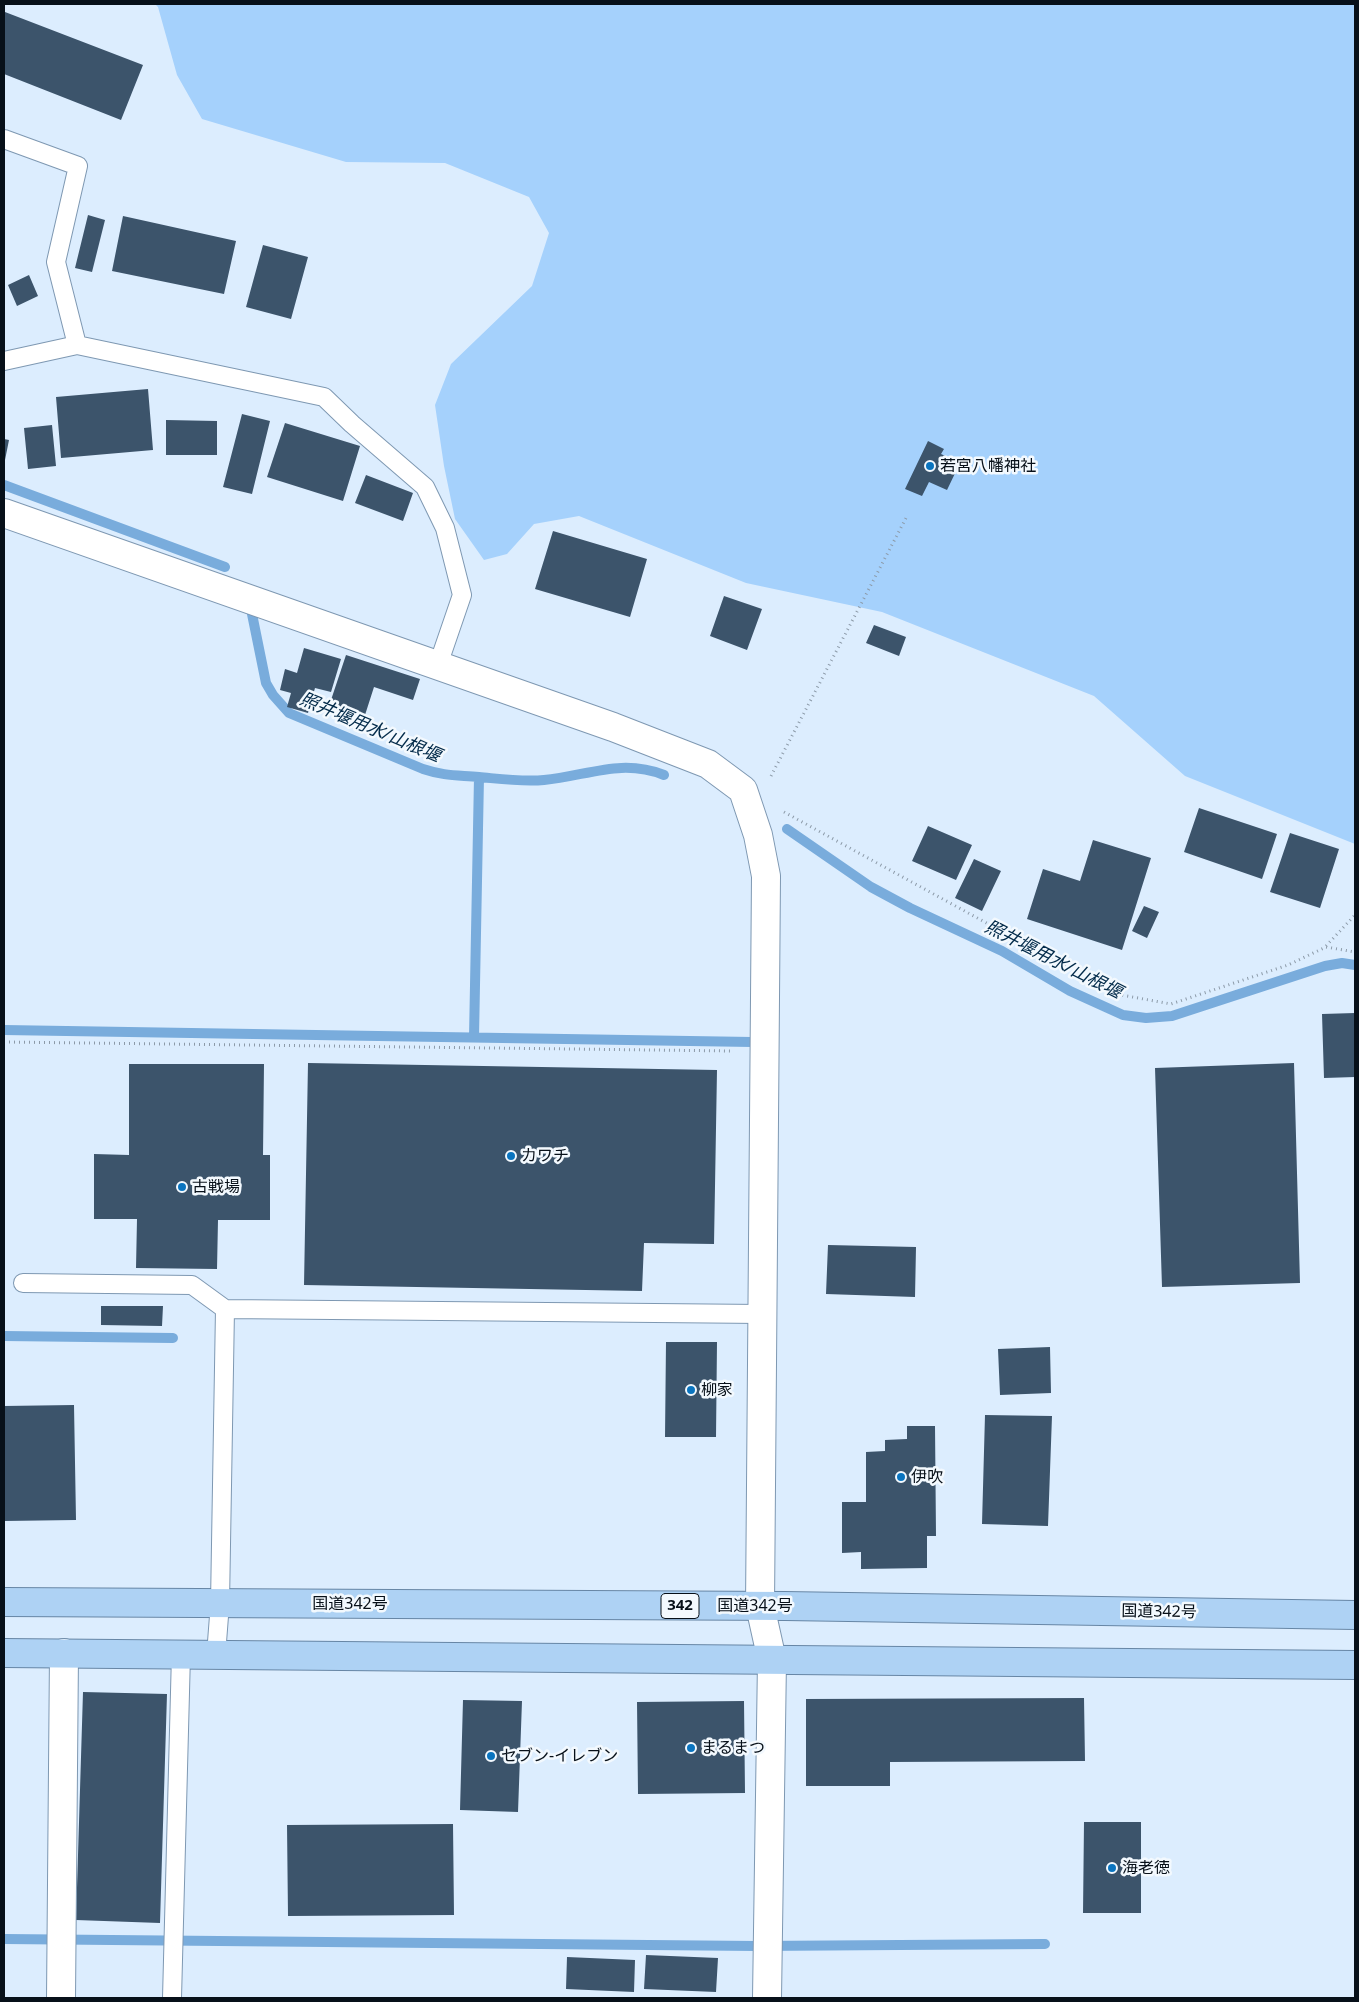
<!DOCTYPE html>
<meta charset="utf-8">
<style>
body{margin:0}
#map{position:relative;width:1359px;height:2002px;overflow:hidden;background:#dcedfe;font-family:"Noto Sans",sans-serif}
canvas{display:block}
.frame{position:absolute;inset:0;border:5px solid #071019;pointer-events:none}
</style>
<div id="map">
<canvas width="1359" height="2002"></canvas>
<div class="frame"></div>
</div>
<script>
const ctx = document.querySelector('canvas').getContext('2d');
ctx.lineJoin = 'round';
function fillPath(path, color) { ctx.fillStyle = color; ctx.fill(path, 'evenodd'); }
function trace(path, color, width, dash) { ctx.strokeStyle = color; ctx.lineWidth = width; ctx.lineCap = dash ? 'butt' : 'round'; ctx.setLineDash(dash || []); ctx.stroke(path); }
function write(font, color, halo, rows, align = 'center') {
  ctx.font = font + ' "Noto Sans","Noto Sans JP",sans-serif'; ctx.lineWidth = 5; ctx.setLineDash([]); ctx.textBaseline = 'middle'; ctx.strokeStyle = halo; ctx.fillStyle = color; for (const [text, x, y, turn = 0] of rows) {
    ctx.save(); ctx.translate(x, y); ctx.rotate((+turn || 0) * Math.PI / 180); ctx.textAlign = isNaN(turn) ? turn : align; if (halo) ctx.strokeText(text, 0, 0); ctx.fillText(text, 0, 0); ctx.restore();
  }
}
fillPath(new Path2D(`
 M155,4H1355V844L1185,776L1094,696L882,612L746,583L579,516L534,524L507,554L484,560L455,519L444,466L435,405L451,364L532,286L549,233L529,197L445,163L346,162L202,119L177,75L158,7Z`), '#a5d1fc');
trace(new Path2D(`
 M4,485L225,567
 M252,614L266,683L273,695L289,713L423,769C444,776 457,775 479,777C501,779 522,782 544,780C587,776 621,758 664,775
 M787,829L871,887L910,908L1002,951L1070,991L1123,1015L1146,1018L1172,1016L1325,966L1342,963L1355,965
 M4,1030L752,1042
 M474,1037L479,777
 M4,1336L173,1338
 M4,1939L756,1946L1045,1944`), '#79acdc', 10);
fillPath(new Path2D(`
 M5,12L143,65L121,120L4,74V16Z
 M88,215L105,220L92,272L75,268Z
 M123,216L236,241L224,294L112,271Z
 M263,245L308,257L291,319L246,307Z
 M29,275L38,296L17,306L8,285Z
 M148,389L153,450L61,458L56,397Z
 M242,414L270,421L252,494L223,487Z
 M166,420L217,421V455H166Z
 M285,423L360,446L343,501L267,477Z
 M52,425L56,466L28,469L24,428Z
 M4,439L9,440L5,460H4Z
 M928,441L944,449L941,454L960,463L947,490L929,482L922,496L905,489Z
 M366,475L413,493L403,521L355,503Z
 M553,531L647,559L630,617L535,589Z
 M724,596L762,609L747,650L710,636Z
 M874,625L906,637L899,656L866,643Z
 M304,648L341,659L331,692L315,688L308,713L287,707L291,693L280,690L285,669L297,673Z
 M346,655L420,679L413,700L374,687L365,715L330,703Z
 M1199,808L1277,834L1262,879L1184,852Z
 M928,826L972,845L956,880L912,861Z
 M1290,833L1339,849L1320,908L1270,892Z
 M1093,840L1151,858L1122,950L1027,919L1043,869L1080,881Z
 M974,859L1001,871L982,911L955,898Z
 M1144,906L1159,912L1147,938L1132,931Z
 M1355,1013V1077L1324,1078L1322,1014Z
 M308,1063L717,1070L714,1244L644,1243L642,1291L304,1285Z
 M1294,1063L1300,1283L1162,1287L1155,1068Z
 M129,1064H264L263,1155H270V1220H218L217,1269L136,1268L137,1219H94V1154L129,1155Z
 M828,1245L916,1247L915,1297L826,1294Z
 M101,1306H163L162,1326L101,1325Z
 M666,1342H717L716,1437H665Z
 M1050,1347L1051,1393L1000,1395L998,1349Z
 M74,1405L76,1520L4,1521V1406Z
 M985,1415L1052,1416L1048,1526L982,1524Z
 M907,1426H935L936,1536H927V1568L861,1569V1552L842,1553V1502H866V1452L885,1451V1440L907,1439Z
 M83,1692L167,1694L160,1923L76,1920Z
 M1084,1698L1085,1761L890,1762V1786H806V1699Z
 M463,1700L522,1701L518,1812L460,1810Z
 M744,1701L745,1793L638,1794L637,1702Z
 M1084,1822H1141V1913H1083Z
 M453,1824L454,1915L288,1916L287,1825Z
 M646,1955L718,1958L716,1992L644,1989Z
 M567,1957L635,1960L634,1992L566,1989Z`), '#3c546b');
const service = new Path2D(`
 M4,139L78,166L56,262L77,345
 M4,361L77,345L324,397L352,424L425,487L445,528L462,595L438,665
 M23,1283L192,1285L225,1309
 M216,1655L220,1603L225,1309L762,1314
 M172,1998L181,1654`);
const minor = new Path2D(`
 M4,513L613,727L708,764L743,790L758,835L766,876L760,1606L772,1660L767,1998
 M61,1998L64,1653`);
const trunk = new Path2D(`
 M4,1602L785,1606L1355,1615
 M4,1653L1355,1665`);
trace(service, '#7e98b2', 20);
trace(minor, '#7e98b2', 30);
trace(trunk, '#6786a5', 30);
trace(new Path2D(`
 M771,776L906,518
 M784,812L1116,994L1171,1004L1288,965L1326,947L1355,952
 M1326,946L1355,915
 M4,1042L733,1051`), '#8c9aa8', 3, [1, 4]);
trace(service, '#fff', 18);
trace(minor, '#fff', 28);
trace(trunk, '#aed2f4', 28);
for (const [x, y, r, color] of [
 [930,466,5,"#0a74bf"],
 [511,1156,5,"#0a74bf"],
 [182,1187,5,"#0a74bf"],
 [691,1390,5,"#0a74bf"],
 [901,1477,5,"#0a74bf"],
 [691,1748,5,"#0a74bf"],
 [491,1756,5,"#0a74bf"],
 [1112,1868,5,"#0a74bf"]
]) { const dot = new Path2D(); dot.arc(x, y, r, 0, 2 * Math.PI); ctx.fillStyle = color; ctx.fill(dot); trace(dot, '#f3f9fe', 2); }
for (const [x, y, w] of [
 [680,1606,38]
]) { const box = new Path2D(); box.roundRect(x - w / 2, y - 12.5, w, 25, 4); ctx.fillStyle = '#f3f9fe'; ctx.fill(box); trace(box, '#071019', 1); }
write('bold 15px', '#071019', null, [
 ["342",680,1606]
]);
write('16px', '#071019', '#f3f9fe', [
 ["若宮八幡神社",940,466],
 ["カワチ",521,1156],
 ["古戦場",192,1187],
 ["柳家",701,1390],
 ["伊吹",911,1477],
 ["まるまつ",701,1748],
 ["セブン-イレブン",501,1756],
 ["海老徳",1122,1868]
], 'left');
write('16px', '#071019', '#f3f9fe', [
 ["国道342号",350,1604],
 ["国道342号",755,1606],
 ["国道342号",1159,1612,1]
]);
write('italic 18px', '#032b4a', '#f3f9fe', [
 ["照井堰用水/山根堰",370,728,23],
 ["照井堰用水/山根堰",1053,960,27]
]);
</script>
